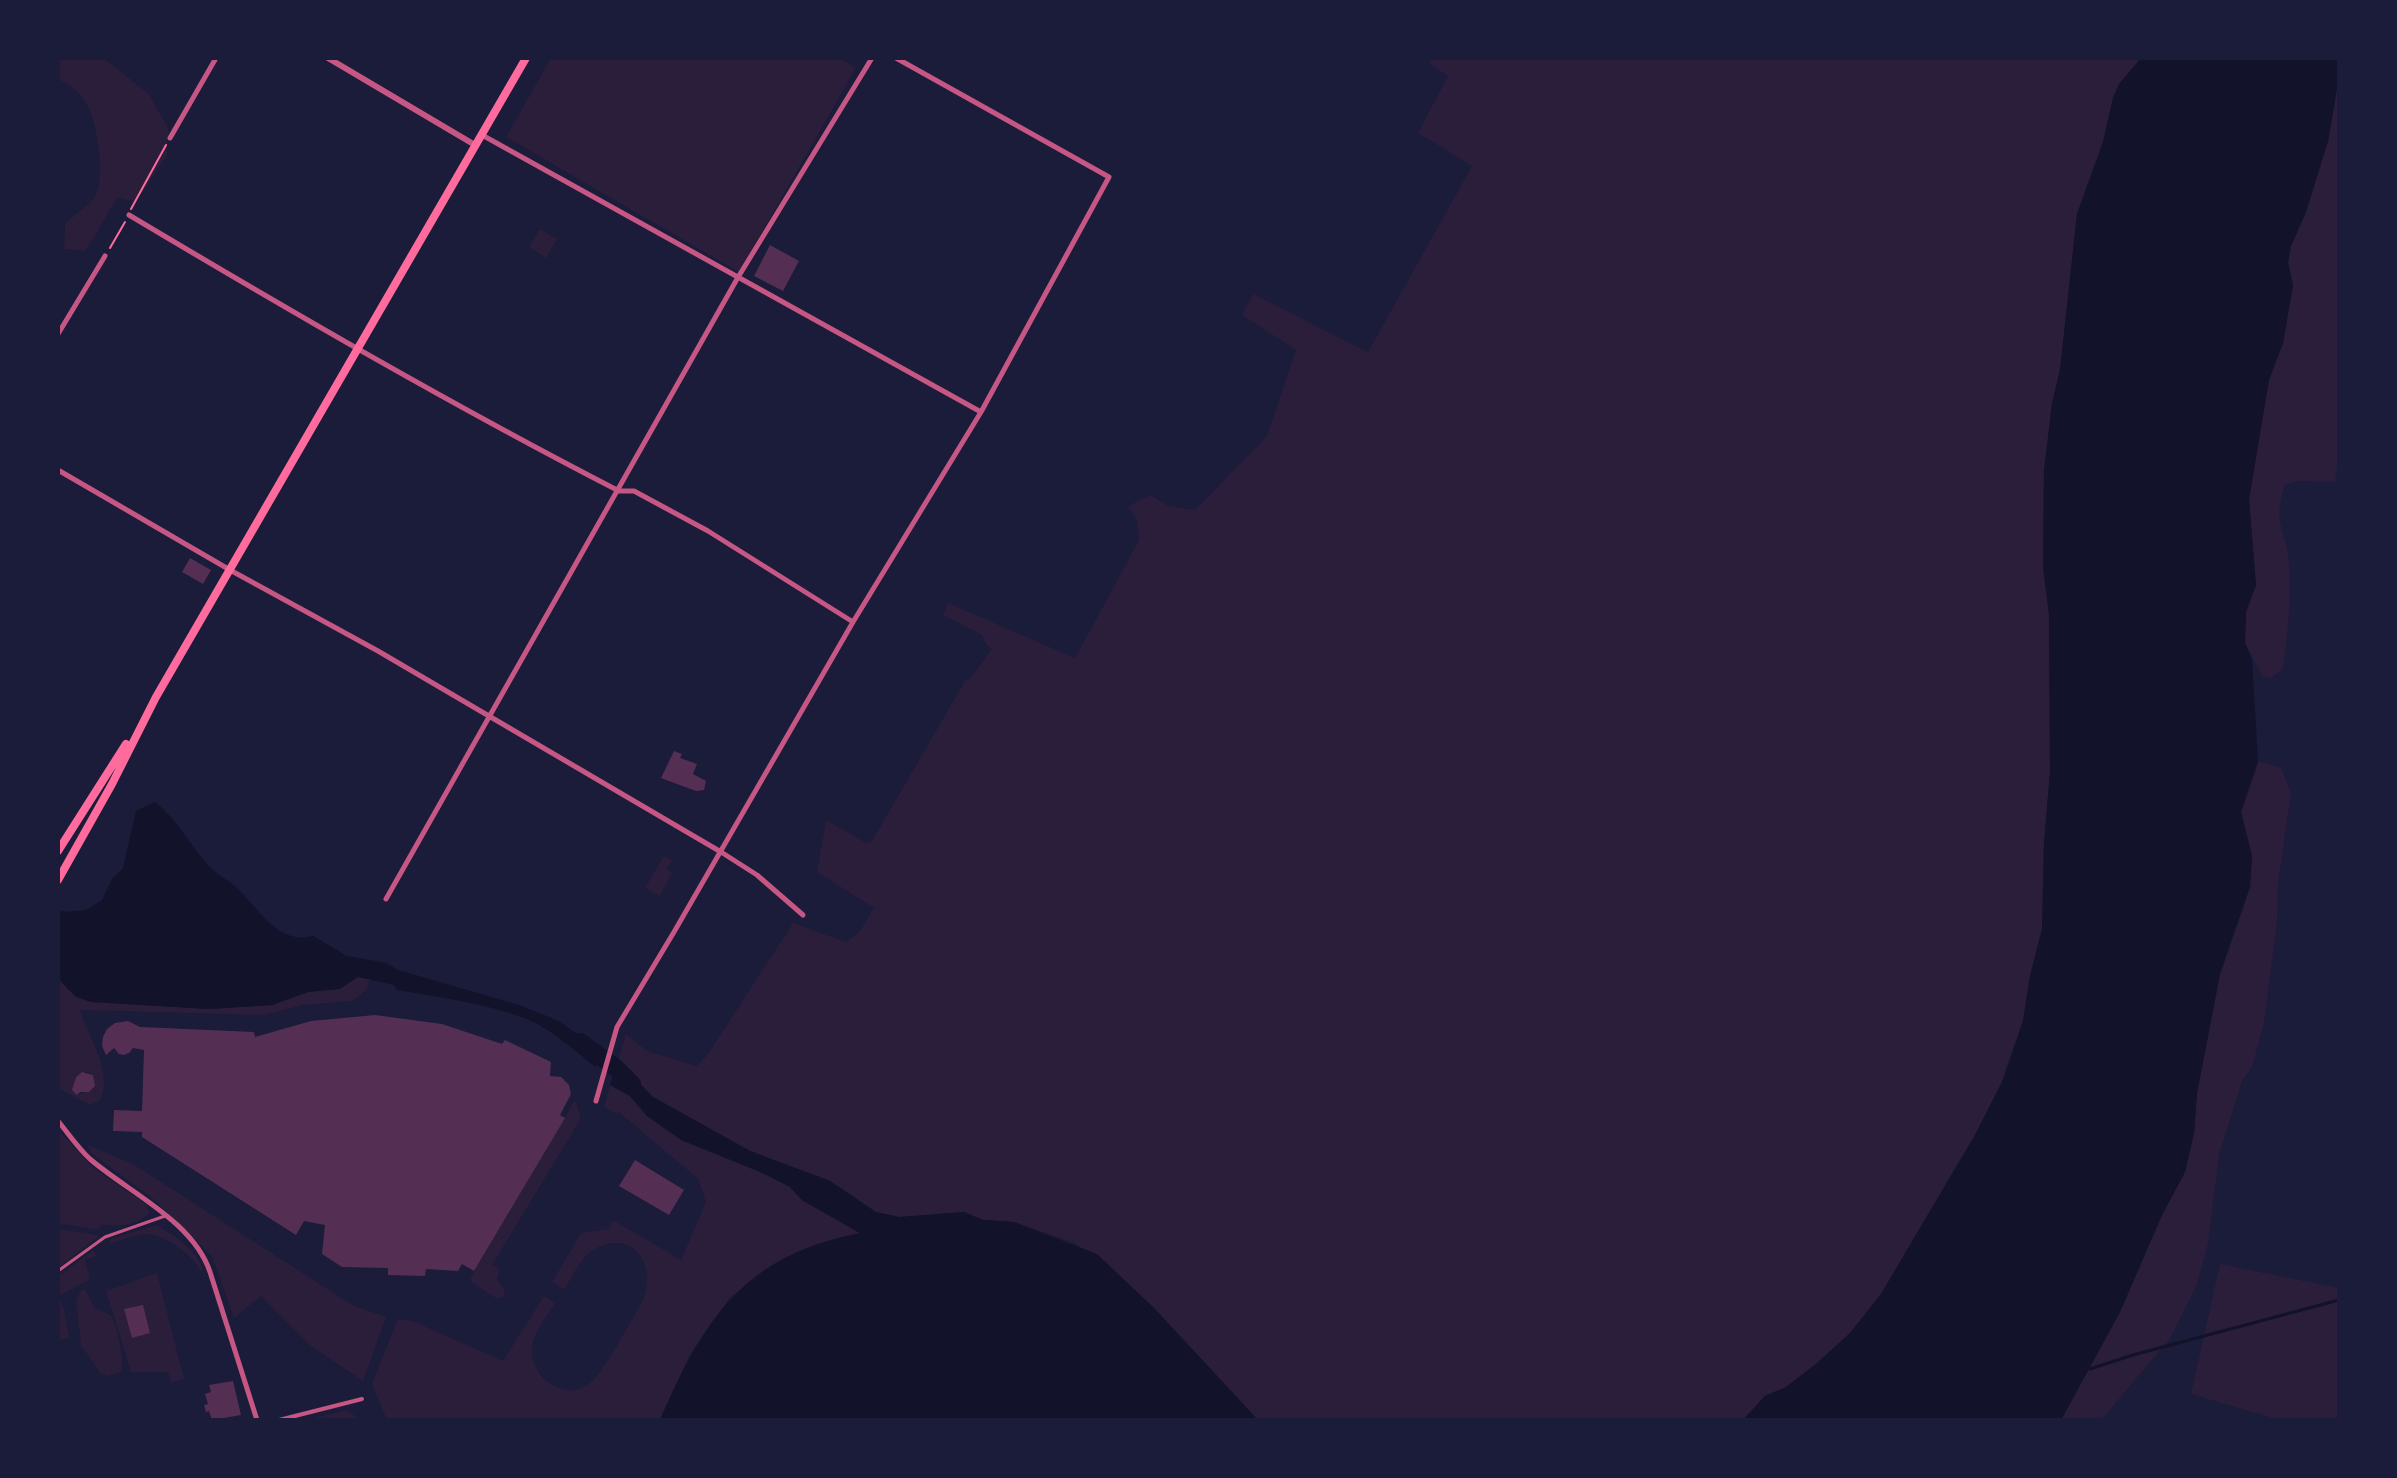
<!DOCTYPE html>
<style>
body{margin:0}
#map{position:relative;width:2397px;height:1478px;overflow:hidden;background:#1b1b3a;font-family:Raleway,sans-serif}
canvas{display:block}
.frame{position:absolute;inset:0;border:60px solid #1b1b3a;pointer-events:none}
</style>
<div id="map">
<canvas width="2397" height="1478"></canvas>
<div class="frame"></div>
</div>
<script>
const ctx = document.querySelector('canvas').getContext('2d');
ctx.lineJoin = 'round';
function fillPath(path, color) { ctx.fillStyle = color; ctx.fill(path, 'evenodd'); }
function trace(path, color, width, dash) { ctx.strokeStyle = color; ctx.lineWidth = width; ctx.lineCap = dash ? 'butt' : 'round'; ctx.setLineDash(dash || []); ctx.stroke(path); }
fillPath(new Path2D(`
 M58,58H103L149,94L168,128L167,156C155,170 148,189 134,201L118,198C105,215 98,234 85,251L64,249L65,224C72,217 93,202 96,195C105,173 97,116 83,98C77,90 66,83 58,79Z
 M551,58H839L856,68L739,272L506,137Z
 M1432,58H2141L2119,84L2113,98L2103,142L2077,214L2060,370L2052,404L2044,471L2043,566L2049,615L2050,772L2044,843L2042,929L2030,976L2023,1021L2002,1082L1975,1135L1881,1294L1850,1333L1816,1364L1786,1387L1765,1396L1743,1420H1258L1153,1307L1075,1243L1014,1222L983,1220L964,1212L899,1217L876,1212L830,1181L750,1151L653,1097L618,1062L626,1034L647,1051L697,1066L708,1054L793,923L846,942L860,931L874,908L817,872L826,820L866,843L872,841L966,679L969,680L992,649L986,644L982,635L943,615L948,603L1075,658L1139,540L1137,521L1128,506L1151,495L1168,506L1195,510L1267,436L1296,350L1242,315L1253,294L1368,352L1472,166L1418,133L1448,76L1429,63Z
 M2339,77V452L2335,482L2298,481L2285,485C2271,528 2288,529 2289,566C2291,600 2288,635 2283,668L2270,679L2262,676L2245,643L2246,612L2256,585L2249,500L2252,474L2269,380L2283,343L2293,285L2288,263L2291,246L2306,212L2328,141Z
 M540,229L557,239L546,258L529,247Z
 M2258,762L2281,767L2291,794L2278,883L2277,921L2264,1023L2252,1067L2242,1081L2219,1155L2208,1244L2196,1287L2170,1339L2101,1420H2061L2120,1312L2162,1215L2185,1172L2194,1133L2197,1093L2220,974L2250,887L2252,856L2241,812Z
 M664,856L672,860L667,869L672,873L660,896L645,888Z
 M358,977L370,978L366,990L353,1001L303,1005L264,1015L80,1010C88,1037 114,1073 100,1100L90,1105L59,1089L58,978L68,990L91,1002L209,1009L272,1005L308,992L339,989ZM88,1072L94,1078V1089L77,1095C74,1083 72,1072 88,1072Z
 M610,1085L630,1096L647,1116L790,1187L802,1200L861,1234L819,1244L731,1296L690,1354L660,1420H387L372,1384L398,1319L413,1321L503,1361L544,1296L555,1303C547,1316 534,1331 532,1346C529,1376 563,1404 590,1383C604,1372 632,1319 643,1300C658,1265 632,1228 595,1249C581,1257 573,1276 564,1290L552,1282L581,1233L609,1229L613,1220L681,1260L706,1202L698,1179L619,1112L617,1114L604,1107Z
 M575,1100L580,1115L579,1122L492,1265L500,1270L497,1279L505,1291L503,1297L496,1298L471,1282V1277Z
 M58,1130L92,1167L147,1205L149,1213C136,1227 119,1226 102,1225L98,1230L58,1223Z
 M88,1145L133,1164L354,1306L386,1317L363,1381L311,1346L261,1296L234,1318L212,1256L152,1198L91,1153Z
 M156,1225C177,1237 203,1253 204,1278C200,1260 165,1233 146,1234C134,1235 121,1241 109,1244L111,1239Z
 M58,1229L98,1235V1237L58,1268Z
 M94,1250L96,1256L85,1260L90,1279L59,1296L64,1310L69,1338L58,1340V1276Z
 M2220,1264L2339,1288V1420H2280L2191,1394Z
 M157,1273L184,1379L171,1383L168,1372H131L106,1291Z
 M85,1289L94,1307C99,1311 107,1312 111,1316C118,1325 125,1363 121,1372L108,1376L100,1373L81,1345L76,1301L81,1290Z
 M346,1410L361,1420H313V1418Z`), '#2a1e3b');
fillPath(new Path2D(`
 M2141,58H2339V77L2328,141L2306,212L2291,246L2288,263L2293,285L2283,343L2269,380L2249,500L2256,585L2246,612L2245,643L2252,660L2258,762L2241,812L2252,856L2250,887L2220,974L2197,1093L2194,1133L2185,1172L2162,1215L2120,1312L2061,1420H1743L1765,1396L1786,1387L1816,1364L1850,1333L1881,1294L1975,1135L2002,1082L2023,1021L2030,976L2042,929L2044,843L2050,772L2049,615L2043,566L2044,471L2052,403L2060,370L2077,214L2103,142L2113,98L2119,84Z
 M155,802C177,819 188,842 206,863C215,874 229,880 239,890C260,911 279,945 313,936L347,956L387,963L398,970L519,1005L559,1021L600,1051L596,1067C573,1050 551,1028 524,1018C484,1003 439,997 397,990L394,985L358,977L340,989L308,992L272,1005L209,1009L91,1002L76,997L58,978V910L65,912L86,910L102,900L112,879L123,868L136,811Z
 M618,1062L653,1097L750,1151L830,1181L876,1212L899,1217L964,1212L983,1220L1014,1222L1097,1254L1153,1307L1258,1420H660C705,1318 743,1256 860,1233L802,1200L790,1187L765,1174L681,1140L647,1116L630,1096L610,1085Z`), '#12122b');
trace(new Path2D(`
 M2090,1369L2133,1355L2339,1300`), '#12122b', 3);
trace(new Path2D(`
 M580,1042L616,1068L632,1084`), '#12122b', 18);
fillPath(new Path2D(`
 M770,245L799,261L783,291L754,276Z
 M190,558L211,570L203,584L182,572Z
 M674,751L682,754L680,758L697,764L693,774L706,781L704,790L696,791L661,778Z
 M375,1015L442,1024L502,1044L505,1040L551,1062L550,1076L561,1077L569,1085L571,1094L560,1115L565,1118L474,1271L462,1264L458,1271L426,1269L425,1276L388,1275V1268L342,1267L322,1254L325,1225L304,1221L296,1235L142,1137V1132L113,1131L114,1110L142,1111L144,1050L133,1048L129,1053L124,1055L119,1054L114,1048L106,1055L102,1046L103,1037L107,1029L115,1023L128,1021L140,1027L254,1032L255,1037L311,1021Z
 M82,1072L93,1075L95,1086L89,1092H80L77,1095L72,1090L76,1077Z
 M635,1160L684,1190L669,1215L619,1186Z
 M143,1305L150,1333L132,1338L124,1309Z
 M233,1381L241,1415L212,1420L209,1411L206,1412L204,1405L208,1404L205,1394L211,1392L209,1385Z`), '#542f53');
trace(new Path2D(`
 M131,209L166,145
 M110,248L125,222`), '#ff6b9d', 2);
trace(new Path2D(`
 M58,1271L105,1237L165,1216`), '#c65784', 3);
trace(new Path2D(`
 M279,1420L362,1399`), '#c65784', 4);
trace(new Path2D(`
 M482,135L981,412
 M170,138L216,58
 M129,215C290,311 452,405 619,491H634L708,531L853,622
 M58,334L105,256
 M58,470L230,570L378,651L721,852L757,875L803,915
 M386,899L737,279L872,58
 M596,1101L617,1027L674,932L853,622L981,412L1109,177L896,58
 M58,1121C68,1133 78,1148 90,1159C128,1192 193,1221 210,1272L257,1420`), '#c65784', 5);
trace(new Path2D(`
 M328,58L475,145`), '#c65784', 6);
trace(new Path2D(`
 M58,851L126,744
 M58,880L112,784L156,697L526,58`), '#ff6b9d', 8);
</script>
